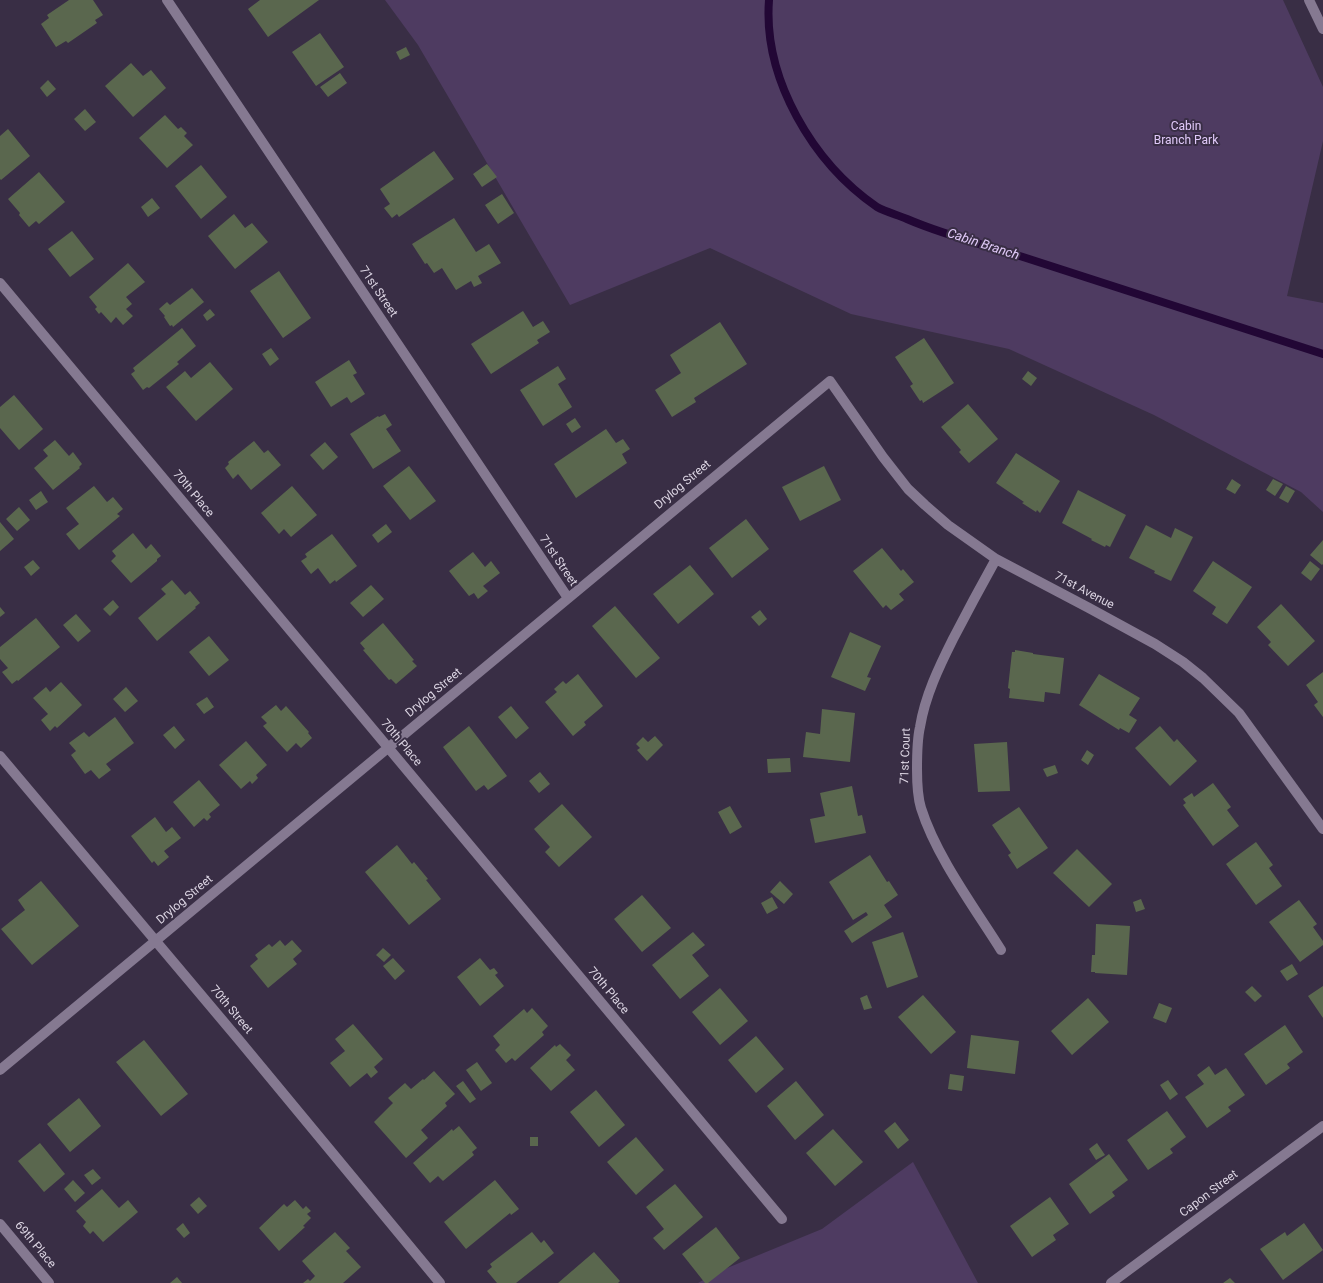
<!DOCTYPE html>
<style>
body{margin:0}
canvas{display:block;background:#392e45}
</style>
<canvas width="1323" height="1283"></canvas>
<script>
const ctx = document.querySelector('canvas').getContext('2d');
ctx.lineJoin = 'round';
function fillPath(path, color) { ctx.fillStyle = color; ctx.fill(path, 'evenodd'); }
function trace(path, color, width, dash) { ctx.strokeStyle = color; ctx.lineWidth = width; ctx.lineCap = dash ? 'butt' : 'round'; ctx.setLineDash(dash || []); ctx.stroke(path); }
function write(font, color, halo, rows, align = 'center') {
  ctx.font = font + ' Roboto,sans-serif'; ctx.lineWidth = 4; ctx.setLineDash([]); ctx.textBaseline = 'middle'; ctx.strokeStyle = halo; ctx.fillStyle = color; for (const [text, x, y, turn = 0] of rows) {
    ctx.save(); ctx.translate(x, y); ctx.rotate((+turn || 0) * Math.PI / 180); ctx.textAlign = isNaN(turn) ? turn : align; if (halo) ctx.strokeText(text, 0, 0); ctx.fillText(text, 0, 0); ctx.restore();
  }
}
fillPath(new Path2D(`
 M385,0H1283L1323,87V141L1287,296L1323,303V512L1301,492L1154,415L1009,349L851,314L710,248L570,305L418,45Z
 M913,1162L978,1283H698L715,1273L822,1229Z`), '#4e3b61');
trace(new Path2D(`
 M769,0C763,79 813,163 877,207C886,212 898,215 907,219C944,235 984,245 1023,257C1123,289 1223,321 1323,354`), '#220735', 8);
fillPath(new Path2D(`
 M69,0H93L103,15L95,20L97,23L68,43L66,41L56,47L41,24L49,18L47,15Z
 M260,0H319L268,37L248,9Z
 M320,33L344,67L316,86L292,52Z
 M406,47L410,55L400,60L396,52Z
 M131,63L143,76L151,70L166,88L133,117L105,86Z
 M340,73L347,83L328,97L320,87Z
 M48,80L56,89L47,97L40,88Z
 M85,109L96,122L85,131L74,119Z
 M165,115L178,129L181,127L187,133L184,136L193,145L167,168L139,138Z
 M8,129L30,156L1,180L0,179V136Z
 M434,151L454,179L399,217L397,214L392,218L384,208L390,204L380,189Z
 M487,164L497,177L482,187L473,174Z
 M201,165L227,197L201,219L175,186Z
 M39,172L65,202L39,224L36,221L29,227L19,215L20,213L8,199Z
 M502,194L514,213L498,224L485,205Z
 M152,198L160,208L148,217L141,207Z
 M234,214L245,228L252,223L268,242L235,269L208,236Z
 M454,218L476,252L489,244L501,263L478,276L482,283L474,287L471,281L456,290L442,268L434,273L427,263L425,264L412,244Z
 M72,231L94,259L70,277L48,249Z
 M128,263L145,282L126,297L132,304L126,309L133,316L123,325L116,317L111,323L101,312L99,314L95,309L97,307L89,297Z
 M279,271L311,318L283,338L250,291Z
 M192,288L204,302L173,327L172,325L170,326L164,317L165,316L159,309L167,302L170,305Z
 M210,309L215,315L207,321L203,315Z
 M523,311L533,327L543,321L550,332L537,340L539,343L491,374L471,344Z
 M720,322L747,364L694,398L696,402L672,417L655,390L681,373L670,355Z
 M182,328L196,346L177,362L179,364L149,388L147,387L143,390L131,374L135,371L133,368Z
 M924,338L954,383L923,403L922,400L920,401L910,386L913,384L895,357Z
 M271,348L279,359L270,366L262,354Z
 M349,360L357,373L353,375L365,394L351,403L347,397L331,407L315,382Z
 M210,362L233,389L196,421L166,387L185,371L191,378Z
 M558,366L566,379L558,384L572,407L543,426L520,390Z
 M1028,371L1037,378L1031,386L1022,379Z
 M14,395L43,429L19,450L0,428V407Z
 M968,404L998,439L969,463L959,452L961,450L941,427Z
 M385,414L392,425L386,429L401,451L373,469L350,434L378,416L379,417Z
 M575,418L581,427L572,433L566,424Z
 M606,429L616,443L623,439L630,449L622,454L627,463L576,498L554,464Z
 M55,440L69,456L73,452L82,464L79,467L80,468L53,490L34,468L48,456L43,450Z
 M254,441L264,453L268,450L281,465L251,490L238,474L233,479L225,468L229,464L228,462Z
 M325,442L338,457L323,470L310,455Z
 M1016,453L1060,481L1040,513L1037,510L1036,512L1022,503L1024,502L996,483Z
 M409,466L436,501L410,520L383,486Z
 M824,466L841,500L800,521L782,487Z
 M1232,479L1241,485L1235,494L1226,489Z
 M1273,479L1283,484L1275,496L1266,490Z
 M94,486L107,502L113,497L123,509L117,514L120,516L79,550L66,534L79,524L66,508Z
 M292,486L317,515L291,537L284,529L279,534L261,513Z
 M1286,486L1295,491L1288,503L1279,498Z
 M1078,490L1126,515L1110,547L1106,545L1105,547L1091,540L1092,539L1062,523Z
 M41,491L48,502L36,510L29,500Z
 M19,507L30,520L17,531L6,519Z
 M746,519L769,549L732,578L709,548Z
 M0,522L14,539L0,551Z
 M386,524L392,532L378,543L372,535Z
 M1146,525L1171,538L1175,528L1193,537L1171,581L1154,573L1155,571L1129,558Z
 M133,533L146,549L151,544L161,556L157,559V561L131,583L111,561L116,556L112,551Z
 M332,534L357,566L336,582L335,580L330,584L318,568L311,574L301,561L307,557L305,554Z
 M1323,540V564L1322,565L1310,555Z
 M882,548L901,571L903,569L914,582L899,594L904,600L891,610L886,605L883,608L853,571Z
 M473,552L485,567L491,561L500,573L483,586L488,591L478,599L474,593L469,596L449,571Z
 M33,560L40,568L31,576L24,567Z
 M1213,561L1252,587L1227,624L1212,614L1216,607L1193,591Z
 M1310,561L1320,569L1311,581L1301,573Z
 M690,565L714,594L678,624L653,594Z
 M172,580L185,595L190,591L200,603L195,607L196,608L157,641L138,618L166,594L161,589Z
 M371,585L384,599L363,617L350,603Z
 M113,600L119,607L110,616L103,609Z
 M1281,604L1315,641L1288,666L1268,645L1271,642L1257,627Z
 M615,606L660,658L636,678L592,626Z
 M0,607L5,613L0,617Z
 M760,610L767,619L759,626L751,617Z
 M76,614L91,631L78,642L63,625Z
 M36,618L60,647L18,681L17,680L12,684L2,672L8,668L0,659V647Z
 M383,623L414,660L412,661L417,666L396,684L391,679L389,680L363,650L365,649L360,643Z
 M850,632L881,646L867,677L871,678L865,691L831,677Z
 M209,636L229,660L209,676L189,652Z
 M1015,650L1033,653V654L1064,658L1060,694L1045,692L1044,702L1009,698L1010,689L1008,688L1012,652H1015Z
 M1323,672V717L1314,705L1318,702L1306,685Z
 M578,674L603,706L584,722L586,725L573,736L545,702L557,692L554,689L563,681L566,684Z
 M1099,674L1140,698L1129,715L1137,720L1129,733L1120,728L1119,730L1079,705Z
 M61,682L82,705L57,728L55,726L50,731L41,720L48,714L33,698L46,687L50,692Z
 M126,687L138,701L125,712L113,699Z
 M207,697L214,707L204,714L196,704Z
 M276,705L281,711L286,706L309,732L308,733L312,738L301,748L296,743L287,752L263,726L267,723L261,717Z
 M511,706L529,728L516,739L498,717Z
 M822,709L855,713L850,762L803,757L806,732L820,734Z
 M115,717L134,743L106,764L111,770L99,779L91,770L85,774L71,755L76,751L69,743L84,732L89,737Z
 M174,726L185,740L175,749L163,735Z
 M469,726L507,776L488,790L484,785L476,791L443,747Z
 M1160,726L1174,742L1177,739L1197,761L1170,786L1135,748Z
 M655,736L663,745L647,761L637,750L640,748L636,744L643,737L648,742Z
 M246,741L267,765L256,775L258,778L252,784L250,781L241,789L219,765Z
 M1007,742L1010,791L978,792L974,744Z
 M1087,750L1094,755L1088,765L1081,760Z
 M790,758L791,772L768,773L767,759Z
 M1055,765L1058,773L1047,777L1043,769Z
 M540,772L550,784L539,793L529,781Z
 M199,780L220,805L209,814L211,817L207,821L204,818L194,827L173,802Z
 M1213,783L1231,807L1227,810L1239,826L1213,846L1183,805L1186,803L1183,799L1192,793L1194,797Z
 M852,786L858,816L862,815L866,833L815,843L810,819L825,816L820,793Z
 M562,804L592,837L559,867L545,852L550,847L534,829Z
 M730,806L742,827L730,834L718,812Z
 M1019,807L1048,848L1017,869L1008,855L1011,853L992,825Z
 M155,817L166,832L172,827L181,838L164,851L169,857L158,866L154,861L152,863L131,836Z
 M1256,842L1273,865L1269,868L1282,886L1256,905L1226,864Z
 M397,845L412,864L414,862L428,879L426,880L441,899L409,925L365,872Z
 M1077,849L1112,884L1089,907L1053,873Z
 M870,855L887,882L889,881L898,895L884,905L892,917L852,943L844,931L868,915L866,912L853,920L829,882Z
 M41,881L79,926L32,965L1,929L25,910L18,900Z
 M780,881L793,894L784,904L770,892Z
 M642,895L671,928L642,952L614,919Z
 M772,897L778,908L767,914L761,903Z
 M1141,899L1145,909L1136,912L1133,902Z
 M1299,900L1317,924L1313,927L1323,941V945L1300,962L1269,922Z
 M1096,924L1130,926L1127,975L1095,973V972H1091L1092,955H1095Z
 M693,932L705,945L692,955L709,976L680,999L652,965Z
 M903,932L918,977L887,988L872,942Z
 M280,940L285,946L292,940L302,951L293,959L297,964L268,988L250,966L258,959L255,955L269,944L272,947Z
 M383,948L391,955L384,962L376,955Z
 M393,958L405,971L395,980L383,966Z
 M480,958L490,970L494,968L498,973L495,975L504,986L480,1006L457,977Z
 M1292,964L1298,974L1287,981L1280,971Z
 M1252,986L1262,996L1255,1002L1245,992Z
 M1323,986V1018L1308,996Z
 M720,988L748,1021L720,1045L692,1012Z
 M867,995L872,1008L864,1010L860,998Z
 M923,995L956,1032L931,1054L898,1017Z
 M1088,998L1109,1022L1072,1055L1051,1031Z
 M1159,1003L1172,1008L1166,1023L1153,1018Z
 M532,1008L548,1026L542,1032L544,1035L515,1061L512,1058L506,1063L495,1050L500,1045L493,1036L524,1009L527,1013Z
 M353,1024L383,1059L374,1067L378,1072L371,1078L367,1073L350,1087L330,1063L345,1051L335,1039Z
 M1285,1025L1303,1052L1287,1064L1290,1068L1266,1085L1244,1054Z
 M971,1035L1019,1041L1015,1074L967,1068Z
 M756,1036L784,1069L756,1093L728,1060Z
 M144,1040L188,1094L161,1116L116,1062Z
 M560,1044L571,1055L566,1060L575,1070L551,1091L530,1068L555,1045L556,1047Z
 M477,1062L492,1083L481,1091L466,1070Z
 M1209,1066L1215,1075L1226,1068L1245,1095L1228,1107L1231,1111L1207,1128L1185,1097L1204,1084L1197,1075Z
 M434,1071L455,1094L445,1103L447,1106L421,1130L428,1138L406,1158L374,1122L393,1103L388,1098L405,1083L411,1089L423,1079L424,1080Z
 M950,1074L964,1076L962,1091L948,1089Z
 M1168,1080L1178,1094L1170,1100L1160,1085Z
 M463,1081L476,1099L470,1103L456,1086Z
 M796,1081L824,1115L795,1140L767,1106Z
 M596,1090L625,1125L599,1147L570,1112Z
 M79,1098L101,1126L70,1152L47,1124Z
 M1167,1111L1186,1137L1170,1149L1173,1153L1148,1170L1127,1140Z
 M895,1122L909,1140L898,1149L884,1131Z
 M459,1126L477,1148L472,1152L474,1155L443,1181L438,1176L430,1183L413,1163L452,1129L453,1131Z
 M833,1129L863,1162L835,1186L806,1153Z
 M530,1137H538V1146H530Z
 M636,1137L664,1170L636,1195L607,1162Z
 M40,1143L65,1174L44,1192L18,1161Z
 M1097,1143L1105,1155L1096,1160L1089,1149Z
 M1109,1154L1128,1180L1112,1192L1115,1196L1090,1214L1069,1184Z
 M93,1169L101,1178L92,1185L84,1175Z
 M73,1180L85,1193L75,1202L64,1189Z
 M495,1180L519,1209L511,1215L510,1213L466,1249L444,1222Z
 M675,1184L703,1217L664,1250L653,1238L664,1229L646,1207Z
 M102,1189L119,1208L128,1200L138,1212L103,1242L93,1231L90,1234L83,1226L86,1222L76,1211Z
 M199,1197L207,1206L198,1214L190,1205Z
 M1050,1197L1069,1224L1053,1235L1056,1240L1032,1257L1010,1226Z
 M295,1200L303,1209L306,1206L311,1211L307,1214L311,1218L303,1226L305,1227L279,1251L259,1228L284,1204L287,1207Z
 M183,1223L190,1233L184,1238L176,1229Z
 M1304,1223L1323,1250L1283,1280L1260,1249L1285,1232L1287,1236Z
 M716,1227L740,1258L708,1283H705L682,1254Z
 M335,1232L350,1248L346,1251L361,1267L343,1283H303L308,1279L310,1281L315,1276L302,1261Z
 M532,1232L541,1243L544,1240L554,1253L516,1283H497L487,1271L492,1267L490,1264Z
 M594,1252L620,1281L618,1283H558Z
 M177,1277L182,1283H170Z
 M1230,1278L1235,1283H1223Z`), '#5a674e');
trace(new Path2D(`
 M167,0L568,598
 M1309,0L1323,29
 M0,283L782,1219
 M996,559C981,586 967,612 953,639C939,667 925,696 920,727C917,740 917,755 917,769C917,782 917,795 921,808C936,856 974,907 1001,950
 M0,756L239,1040L440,1283
 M0,1070L830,381L883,457L908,489L925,505L948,525L996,559L1089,608L1155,644L1183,662L1203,678L1239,713L1323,829
 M0,1224L49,1283
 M1111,1283L1323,1126`), '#857991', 10);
write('12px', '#e0c9f9', '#392e45', [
 ["Cabin",1186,127],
 ["Branch Park",1186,141]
]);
write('12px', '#dcd5e3', '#392e45', [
 ["71st Street",378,292,56],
 ["Drylog Street",683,485,-40],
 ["70th Place",193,494,50],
 ["71st Street",558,561,56],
 ["71st Avenue",1084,591,28],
 ["Drylog Street",434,693,-40],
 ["70th Place",401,743,50],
 ["71st Court",906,756,-88],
 ["Drylog Street",185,900,-40],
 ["70th Place",608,991,50],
 ["70th Street",231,1010,50],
 ["Capon Street",1209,1194,-37],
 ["69th Place",35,1245,50]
]);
write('italic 13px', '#e1caf9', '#392e45', [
 ["Cabin Branch",983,245,18]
]);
</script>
